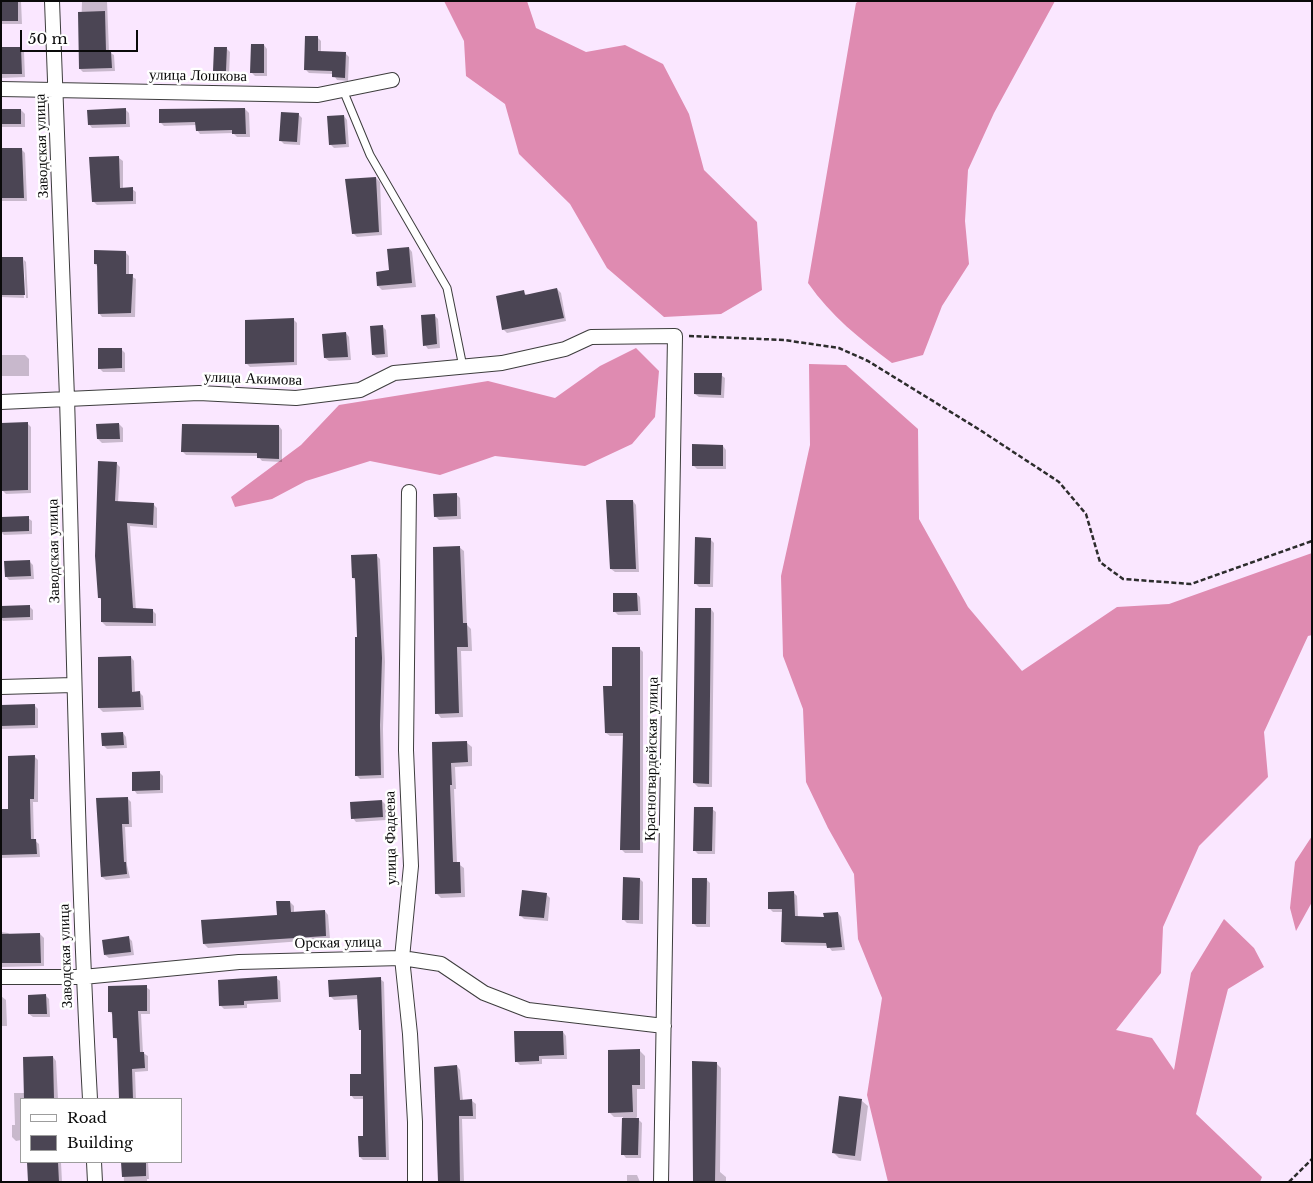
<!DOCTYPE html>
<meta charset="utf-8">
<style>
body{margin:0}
#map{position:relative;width:1313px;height:1183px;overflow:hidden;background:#fae7ff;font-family:"Libre Baskerville",serif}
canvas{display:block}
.frame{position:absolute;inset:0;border:2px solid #0a0a0a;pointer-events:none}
.legend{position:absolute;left:20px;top:1098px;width:162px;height:65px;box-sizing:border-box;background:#fff;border:1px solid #9d9d9d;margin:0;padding:6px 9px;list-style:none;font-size:15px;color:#0a0a0a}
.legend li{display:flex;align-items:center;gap:10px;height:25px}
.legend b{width:25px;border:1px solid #9d9d9d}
.scale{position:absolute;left:20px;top:30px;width:118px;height:22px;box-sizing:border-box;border:2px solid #0a0a0a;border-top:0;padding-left:6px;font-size:15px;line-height:18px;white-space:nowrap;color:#0a0a0a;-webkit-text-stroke:4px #fff;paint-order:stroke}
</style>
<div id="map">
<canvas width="1313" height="1183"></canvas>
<div class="frame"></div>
<ul class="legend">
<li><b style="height:6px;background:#fff"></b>Road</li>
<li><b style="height:14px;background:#4b4554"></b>Building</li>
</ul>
<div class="scale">50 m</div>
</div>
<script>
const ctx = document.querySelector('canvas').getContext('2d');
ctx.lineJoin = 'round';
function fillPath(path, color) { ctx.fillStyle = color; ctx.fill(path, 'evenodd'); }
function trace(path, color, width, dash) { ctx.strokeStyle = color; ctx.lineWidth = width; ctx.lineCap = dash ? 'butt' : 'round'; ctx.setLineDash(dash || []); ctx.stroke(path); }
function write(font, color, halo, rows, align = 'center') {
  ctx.font = font + ' "Libre Baskerville",serif'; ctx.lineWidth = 5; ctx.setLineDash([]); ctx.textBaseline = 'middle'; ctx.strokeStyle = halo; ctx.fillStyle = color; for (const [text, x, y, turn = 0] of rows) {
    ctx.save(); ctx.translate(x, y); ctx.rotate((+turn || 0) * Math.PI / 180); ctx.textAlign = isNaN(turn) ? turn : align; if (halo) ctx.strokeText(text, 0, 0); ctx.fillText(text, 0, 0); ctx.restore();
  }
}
fillPath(new Path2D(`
 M444,1H527L536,28L586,52L625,45L663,64L689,114L704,170L757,222L762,290L721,314L664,317L607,268L570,204L519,154L505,104L466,76L464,41Z
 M859,1H1055L994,113L968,170L965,221L969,264L942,306L923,355L892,363C860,339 831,316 808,283L856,3Z
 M636,348L659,371L655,417L632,444L585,466L495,456L440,475L370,461L306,481L272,499L235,507L231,497L301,445L339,405L488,381L555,398L600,366Z
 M809,364L846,365L918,429L919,519L968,607L1022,671L1117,607L1169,604L1312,553V635L1308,636L1264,732L1268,777L1199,846L1163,927L1161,973L1116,1030L1152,1038L1174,1070L1191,973L1224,919L1254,948L1264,967L1228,989L1196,1114L1262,1177L1260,1182H888L867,1095L882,998L858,939L854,874L828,828L806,782L803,709L783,656L781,576L810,445Z
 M1312,836V902L1296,931L1290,908L1295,862Z`), '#df8bb1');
fillPath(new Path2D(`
 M1,1H21L22,24H1Z
 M82,1H107L109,52L114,55L115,71L83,72L80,69Z
 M317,37L321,41V53H345L349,57L348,81L337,80L333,74L309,73L306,70Z
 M264,45L267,49V76H255L251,72Z
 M21,48L24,52L25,77L1,78V49Z
 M226,48L230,52L229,74H218L215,70Z
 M245,109L249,113L250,137H237L233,133L200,134L197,130V125L164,126L160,122Z
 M1,110H21L25,114V127H1Z
 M126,110L129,113L130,127L92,128L89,124Z
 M298,114L302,118L300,145L284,144L280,140Z
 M344,116L347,120L349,147L334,148L330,144Z
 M1,149H21L25,153L27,201H1Z
 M119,158L123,161V189H132L136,192V204L97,205L94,202Z
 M376,178L380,182L382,235L357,237L353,233Z
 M409,248L412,252L416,287L382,290L378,286Z
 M125,252L129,256V275L136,279L135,317H102L99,313L98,267L95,264Z
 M1,258L24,260H22L24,298L1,297Z
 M24,260L26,262L28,298H26Z
 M557,289L561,293L566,321L507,333L503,329L523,292L528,296Z
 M434,315L438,319L440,348L428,349L425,345Z
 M293,319L297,323V365L250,367L246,363Z
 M382,326L386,330L388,357L377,358L373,355Z
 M346,333L349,337L351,360L329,361L325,358Z
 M121,349L125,353V372H103L99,368Z
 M1,355H25L29,359V376H2L1,380Z
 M721,375L725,378L724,398L699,397L695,394Z
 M28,424L31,427V493L6,494L2,490Z
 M119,424L123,428V442L102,443L98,439Z
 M279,426L282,430V462L262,461L258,456L186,455L182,451Z
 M723,446L726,450V469H697L693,465Z
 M117,464L120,467L118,503L154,505L157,508V528L130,526L136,610H152L156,614V626H106L102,622V601L99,597Z
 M456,494L460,498L461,519L439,520L435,516Z
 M633,501L636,505L639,572H615L611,569Z
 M28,518L32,521V534L4,535L1,532V519Z
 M710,539L714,543L713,587H699L695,583Z
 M459,547L464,551L467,625L471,629L472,651H461L463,717L441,718L437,713Z
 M376,555L380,559L385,662L383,729L384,778L360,779L356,775L359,638L356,581L353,578Z
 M30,562L33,565L34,579L9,580L6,576Z
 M637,594L640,597L641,615H618L614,611Z
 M29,606L33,610V620L3,621L1,619V607Z
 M711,609L714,613L712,787H698L694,783Z
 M639,648L643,652V853H625L621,849L624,736H610L606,733L613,687Z
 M131,657L134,661L135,693H140L143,696L144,710L103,712L99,708Z
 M34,705L38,709V728L1,729V706Z
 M123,733L126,737L127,748L107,749L103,745Z
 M467,743L472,747V766L455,767L456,789H454L457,863L464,868L465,897L441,898L437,894L434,744Z
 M35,757L38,760V802H33L34,840L39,844L40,857L1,858V810H9Z
 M159,772L163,776V793L137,794L134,790Z
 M127,798L131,802L132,827H125L127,865L130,878L106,880L102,877Z
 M382,801L386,805V820L356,822L353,818Z
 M712,809L716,812L715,854H698L694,850Z
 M640,879L643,882V924L627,923L624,920Z
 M707,880L710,883V927H697L693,923Z
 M793,892L797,896L798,918H825L838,913L841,917L845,950L832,951L828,946L786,945L782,942L783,912H773L770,909Z
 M546,894L550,898L548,921L524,919L520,915Z
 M290,902L294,906V913L325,911L328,915L330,939L208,948L204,944L203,922L278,916Z
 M1,932L8,933L11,935L40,934L44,938V966L1,967Z
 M129,938L132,941L134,955L109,958L105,955Z
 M276,978L280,981L281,1002L247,1004V1008L224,1009L220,1005Z
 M380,979L384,982L389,1160H363L360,1157L365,1138L364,1099H354L351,1095L362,1075V1031L358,999L334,1000L330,996Z
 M146,987L150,990V1014H141L143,1053L148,1056V1071L135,1072L136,1099H121L118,1041L114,1037L113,1015L109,1011Z
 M1,996L6,1000L7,1026H1Z
 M46,996L49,999L50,1017H33L29,1014Z
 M563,1032L566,1036L567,1059H542V1064L520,1065L516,1061Z
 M640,1051L645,1056V1089H637V1117H636L642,1123L641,1158H626L623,1154V1117H614L609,1112Z
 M53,1057L56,1061L58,1099H21V1140L16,1141L12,1137V1125H15L14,1093H25Z
 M716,1063L721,1068L720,1172L726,1177V1182H693Z
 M457,1066L460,1070L463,1101H472L476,1104V1119H462L464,1182H438Z
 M862,1101L868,1106L861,1161L839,1158L833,1152Z
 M29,1162H61L62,1182H30Z
 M123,1162H148L149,1179H147V1182H124Z
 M627,1175H637L640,1182H627Z`), '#0003');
fillPath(new Path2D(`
 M1,1H18V21H1Z
 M105,11L106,51H111L112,68L79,69L78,12Z
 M305,36H318V51L346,52L345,78L332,77V71L304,70Z
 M251,44H264V73H250Z
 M1,47H21L22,74H1Z
 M214,47H227L226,71H213Z
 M126,108V124L88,125L87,110Z
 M245,108L246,134H232V130L196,131L195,122L159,123V109Z
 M1,109H21V124H1Z
 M281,112L299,113L297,142L279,141Z
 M344,115L346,144L329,145L327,116Z
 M1,148H22L24,198H1Z
 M119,156L120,188L133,187V201L92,202L89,157Z
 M376,177L379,232L352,234L345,179Z
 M409,247L412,283L377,286L376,272L389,270L387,249Z
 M94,250L126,251V274H133L131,313L98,314L97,264H94Z
 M1,257H23L25,295H1Z
 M557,288L564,318L502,330L496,296L524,290L525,295Z
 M435,314L437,344L423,346L421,315Z
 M294,318V362L245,364V320Z
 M383,325L385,354L372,355L370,326Z
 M346,332L348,357L324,358L322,334Z
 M98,348H122V368L98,369Z
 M694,373H722L721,395L694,394Z
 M28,422V490L1,491V423Z
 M119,423L120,439H97L96,424Z
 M182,424L279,425V459L257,458V453L181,452Z
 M692,444L723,445V466H692Z
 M98,461L117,462L115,501L154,503L153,525L127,523L133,608L153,609V623L101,622V598H98L95,556Z
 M457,493V516L434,517L433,494Z
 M606,500H633L636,569H610Z
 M29,516V531L1,532V517Z
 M695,537L711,538L710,584H694Z
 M460,546L463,623H467L468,647H457L459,713L435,714L433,547Z
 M377,554L382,658L380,725L381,775L355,776V637H357L355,578H352L351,555Z
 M30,560L31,576L5,577L4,561Z
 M613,593H637L638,611L613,612Z
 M30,605V617L1,618V606Z
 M695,608H711L709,784L693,783Z
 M612,647H640V850H620L623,733H605L603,686H612Z
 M131,656L132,692L140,691L141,707L98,708V657Z
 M35,704V725L1,726V705Z
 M123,732L124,745L102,746L101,733Z
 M467,741L468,762L451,763L452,785H450L453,862H460L461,893L435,894L432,742Z
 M35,755L34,799H30L31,839H36L37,854L1,855V809H8V756Z
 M160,771V790L132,791V772Z
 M128,797L129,824H122L124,862H126L127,874L101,877L96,798Z
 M382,800L383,817L351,819L350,802Z
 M694,807H713L712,851H693Z
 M623,877L640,878L639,920H622Z
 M692,878H707L706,924H692Z
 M522,890L547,893L544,918L519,916Z
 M794,891L795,916L824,917L823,913L838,912L842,947L827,948L826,943L781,942L782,909H768V892Z
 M276,901H290L291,912L325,910L326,936L203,944L201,920L277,915Z
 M40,933L41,963H1V934Z
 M129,936L131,952L104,955L102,940Z
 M277,976L278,999L244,1001V1005L219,1006L218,980Z
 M381,977L386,1157H359L358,1136H363V1096H350V1074H361V1030H359L357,995L329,997L328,980Z
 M147,985V1011H138L140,1052H144L145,1068L132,1069L133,1099H119L117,1038H113L112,1012H108V986Z
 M46,994L47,1014H28V995Z
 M514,1031H563L564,1055L539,1056V1061L515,1062Z
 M640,1049V1085H632L633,1112L608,1113V1050Z
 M53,1056L54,1099H24L23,1057Z
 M692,1061L717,1062L715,1182H693Z
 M457,1065L460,1100L472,1099L473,1116H459L460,1182H438L434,1067Z
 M839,1096L862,1099L855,1156L832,1153Z
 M622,1118H639L638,1155H621Z
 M27,1162H58L59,1182H28Z
 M121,1162H146V1176L122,1177Z`), '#4b4554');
const lane = new Path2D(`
 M343,90L370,155L447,288L463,367`);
const street = new Path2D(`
 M52,1C58,134 63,266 67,398C74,632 77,866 90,1099
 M1,89L318,95L392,80
 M1,402L199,393L296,398L360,390L394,373L502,363L565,349L591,337L675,336L661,1182
 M409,492L406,750L411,866L402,958L410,1034L415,1122V1182
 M1,687L73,685
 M1,977H83L239,962L402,958L441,964L484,993L528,1010L664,1026
 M94,1162L95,1182`);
trace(lane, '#3d3d3d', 9);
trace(street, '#3d3d3d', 16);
trace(new Path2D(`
 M689,336L784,340L839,348L868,361L980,430L1059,482L1086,514L1100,562L1123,579L1191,584L1312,541
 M1289,1182L1312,1159`), '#2c2c2c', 2.5, [5, 2.5]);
trace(lane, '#fff', 7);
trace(street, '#fff', 14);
write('15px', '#0a0a0a', '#fff', [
 ["улица Лошкова",198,76,1],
 ["Заводская улица",42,146,-92],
 ["улица Акимова",253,379,2],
 ["Заводская улица",54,551,-91],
 ["Красногвардейская улица",652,759,-89],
 ["улица Фадеева",391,838,-91],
 ["Орская улица",338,943,-1],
 ["Заводская улица",66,956,-92]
]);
</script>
